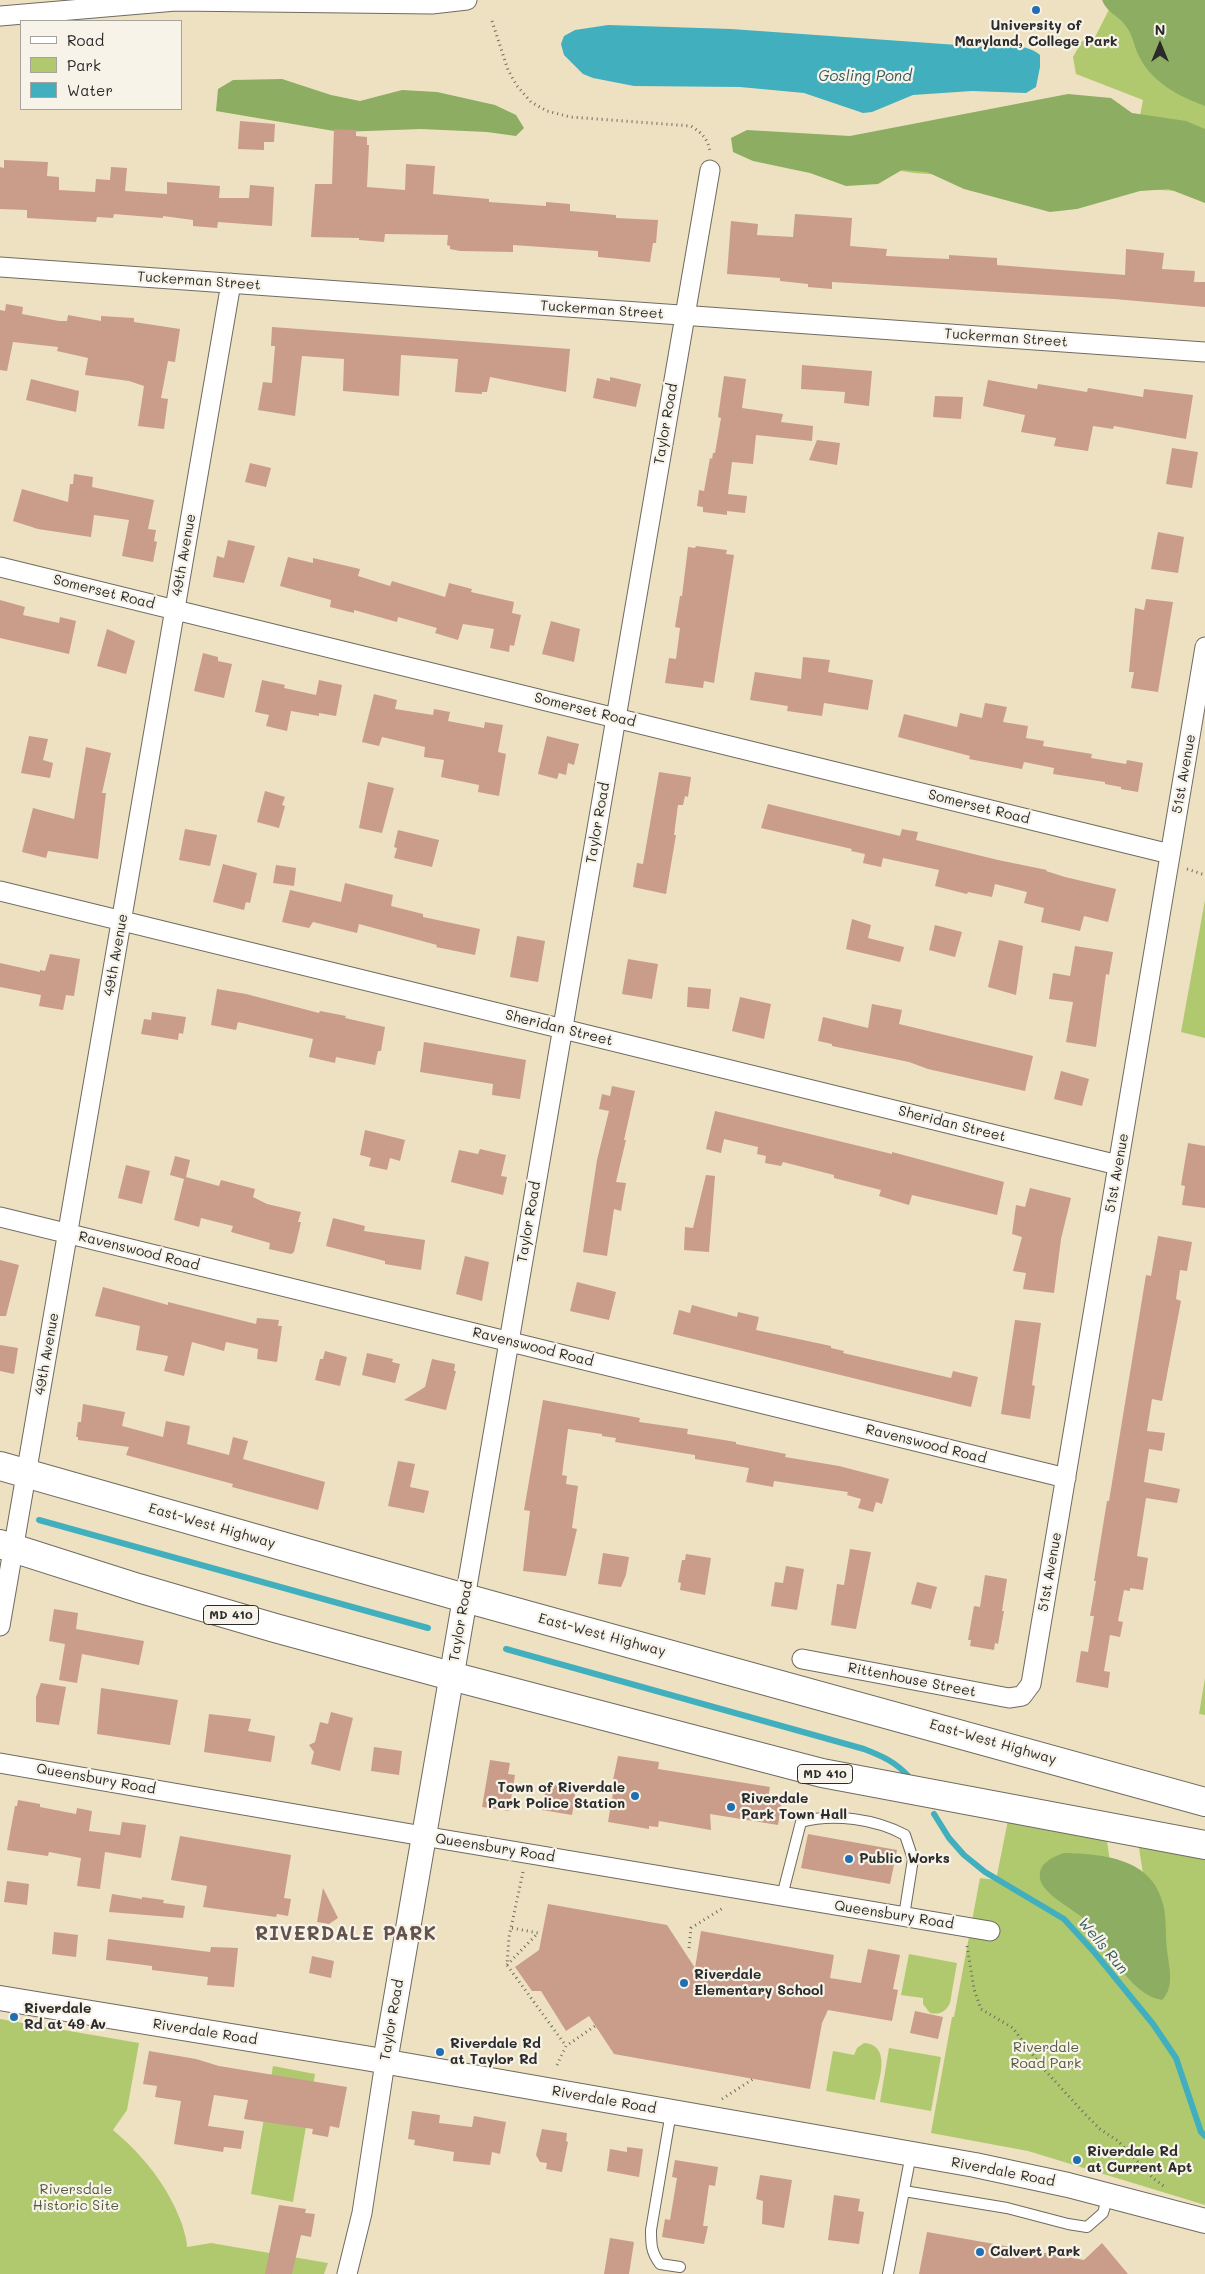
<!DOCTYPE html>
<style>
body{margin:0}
#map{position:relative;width:1205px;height:2274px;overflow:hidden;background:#eee1c1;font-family:Mali,sans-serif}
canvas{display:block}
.legend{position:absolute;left:20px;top:20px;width:162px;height:90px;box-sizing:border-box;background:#f7f3e8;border:1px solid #a5a39c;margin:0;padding:6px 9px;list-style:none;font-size:15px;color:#2b2b2b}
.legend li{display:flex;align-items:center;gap:10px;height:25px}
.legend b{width:25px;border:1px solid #a5a39c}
.north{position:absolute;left:1135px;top:20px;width:50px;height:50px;-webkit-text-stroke:4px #f7f3e8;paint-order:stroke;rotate:0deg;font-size:14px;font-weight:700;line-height:20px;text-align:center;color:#2b2b2b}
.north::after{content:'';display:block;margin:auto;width:18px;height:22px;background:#2b2b2b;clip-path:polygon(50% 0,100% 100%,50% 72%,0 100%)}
</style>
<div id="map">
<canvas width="1205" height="2274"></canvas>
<ul class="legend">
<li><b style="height:6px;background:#fff"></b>Road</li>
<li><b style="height:14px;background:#b0c96f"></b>Park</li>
<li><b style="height:14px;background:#41afbd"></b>Water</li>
</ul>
<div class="north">N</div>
</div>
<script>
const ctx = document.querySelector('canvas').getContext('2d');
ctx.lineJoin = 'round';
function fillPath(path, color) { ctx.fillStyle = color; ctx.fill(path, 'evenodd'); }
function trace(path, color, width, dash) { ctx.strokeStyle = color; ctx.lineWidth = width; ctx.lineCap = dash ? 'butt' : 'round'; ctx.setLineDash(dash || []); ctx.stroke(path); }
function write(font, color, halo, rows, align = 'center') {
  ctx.font = font + ' Mali,sans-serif'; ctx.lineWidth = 4.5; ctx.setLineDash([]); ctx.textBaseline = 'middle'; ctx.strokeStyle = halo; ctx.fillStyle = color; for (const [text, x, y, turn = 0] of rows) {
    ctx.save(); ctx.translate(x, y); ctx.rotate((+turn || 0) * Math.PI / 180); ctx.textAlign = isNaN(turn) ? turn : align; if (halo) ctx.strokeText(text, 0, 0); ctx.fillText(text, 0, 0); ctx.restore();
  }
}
fillPath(new Path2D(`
 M1114,0H1205V193L914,173L863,165L1140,116L1143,100L1076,74L1073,57L1082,41L1094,39Z
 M1205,900V1038L1181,1032Z
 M1205,1678V1715L1199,1714Z
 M1008,1820L1106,1835L1113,1881L1143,1874L1138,1841L1205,1858V2205L1028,2151L931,2133L952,2017H954L980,1878L996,1880Z
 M909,1954L957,1963L950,2003C946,2012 939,2015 930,2013L923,2004V1998L901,1995Z
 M0,2019L139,2043L127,2110L113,2130C144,2156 168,2186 182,2224C184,2232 187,2239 187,2247L211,2243L328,2263L324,2274H0Z
 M864,2043C893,2045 878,2082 875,2100L826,2091L833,2051L854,2055L857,2048Z
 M889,2048L941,2057L931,2111L880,2102Z
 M273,2066L315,2074L293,2202L251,2194Z`), '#b0c96f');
fillPath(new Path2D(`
 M1102,0H1205V106C1179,96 1152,83 1139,56C1133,45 1134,36 1125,25C1117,14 1108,14 1102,0Z
 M282,79L331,95L360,101L402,90L437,92L495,105L516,115L524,128L516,136L487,132L421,129L340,132L216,111L218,89L233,80Z
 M1068,94L1111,98L1132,113L1186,121L1205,129V203L1169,189L1140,191L1077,209L1050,212L964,189L927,172L902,170L878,184L846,186L810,173L753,161L733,152L731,138L747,130L850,136Z
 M1064,1853C1103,1854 1152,1858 1163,1904C1167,1919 1165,1935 1167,1950C1169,1967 1175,1987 1162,2000C1128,1994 1108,1946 1087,1922C1075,1909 1042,1895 1040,1878C1038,1863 1053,1857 1064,1853Z`), '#8cad62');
fillPath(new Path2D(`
 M608,25L731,29L986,47C1004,47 1026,43 1040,55V67L1036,87L1026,93L972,91L913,95L872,112L863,113L804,93L740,87L634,86L593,78L583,74L564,55L561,44L564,36L575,30Z`), '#41afbd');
trace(new Path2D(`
 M39,1520L428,1628
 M506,1649L864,1749C882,1756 896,1762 909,1777
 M934,1814L949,1838L964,1855L985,1872L1064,1919L1095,1953L1153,2024L1176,2058L1201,2132L1205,2136`), '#41afbd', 6);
fillPath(new Path2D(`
 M240,121L275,124L274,142H264V150L238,149Z
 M334,129L356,130V136L367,137V145H369L367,187L405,190L406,164L435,166L433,194L489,199V202L546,206V202L570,204V211L616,215V218L658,220L656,243H653L650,262L598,257V251L513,245V252L460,251L450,249V246L447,245L448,235L385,234L384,242L359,240V238L311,237L315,184H332Z
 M4,160L48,162L47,176L59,177V190L95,192L96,179L110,180L111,167L127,168L125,191L167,194V182L220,186L219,198H249L250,185L274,187L272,226L218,222L217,228L193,226V220L163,216V218L114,214L113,218L97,217L96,222L27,218V210L0,209V167L4,168Z
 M795,214L852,218L850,246L887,249L886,256L949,259V255L997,258V265L1125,275L1126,249L1164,253L1162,269L1195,271L1194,282H1205V307L1114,299L832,282V289L808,287V284L780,281V278L727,274L731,221L758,224L757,235L793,237Z
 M6,304L23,307L22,314L59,321H67L68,315L101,321V316L134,318V322L180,329L175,362L168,361L161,398L168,399L164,429L138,426L144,386L129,381L85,375L88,358L57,351L58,347L13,342L7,371L0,370V310L5,311Z
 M272,327L570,349L566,392L490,377L487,392H482V394L455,392L458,359L401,355L399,396L343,391L344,359L302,356L295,416L258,410L263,382L272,383L275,346H271Z
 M802,365L872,371L869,406L844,403L845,392L801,389Z
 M724,376L746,379L742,408L783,414L781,422L813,426L812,441L756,435L753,464L732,462L728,494L747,496L745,513L727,511V515L703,512V507L697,506L699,490L704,491L710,458L712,459L713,453H715L721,418L718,417Z
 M610,377L641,384L636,407L593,398L597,378L610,381Z
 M31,379L79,391L76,412L26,400Z
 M988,380L1037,389L1038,384L1087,392L1088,388L1143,397L1144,389L1193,395L1186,439L1114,426L1113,429L1093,426L1088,451L1054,446L1056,438L1021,432L1025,415L983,406Z
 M935,396L963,397L961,419L933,417Z
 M817,440L840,443L837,465L809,460Z
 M1172,448L1198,452L1192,488L1166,484Z
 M250,463L271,468L266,487L245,482Z
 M74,474L93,477L92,487L154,500L148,529L156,530L154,541L157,542L153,562L122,556L129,520L94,515L91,537L38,529L13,521L22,489L68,502L70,484H73Z
 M1158,532L1184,537L1178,573L1151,569Z
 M228,540L255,546L244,583L213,577L217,556L224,558Z
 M696,546L727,550L726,554L734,555L714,683L704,681L703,688L665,683L669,658L676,659L680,628L675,627L680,596H682L688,547L695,548Z
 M288,557L313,563V558L360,569L358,576L390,586L392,581L445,597L449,583L472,589L471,592L514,602L512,613L521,615L514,646L510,645L509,652L490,648L494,629L463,624L458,640L435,633L437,628L398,617L397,622L354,610V613L330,607L331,600L280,586Z
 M1146,599L1173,602L1158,692L1131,688L1134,672H1129L1135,608L1144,610Z
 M0,600L25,607L23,615L59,623L60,617L76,621L69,654L0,638Z
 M551,621L580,629L574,662L542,654Z
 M107,629L135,641L126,674L97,666Z
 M203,653L218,657V661L232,664L224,698L194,691Z
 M803,657L830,660L828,672L873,680L868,710L824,703L822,716L787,711L788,706L750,700L755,672L801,679Z
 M262,680L285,685L284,688L316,695L319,680L342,685L336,716L319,713V716L291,711L287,731L266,726L269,715L255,712Z
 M374,694L397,700L395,709L433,715L434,709L450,712L448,721L484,728L485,722L503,725L498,752L506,754L499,796L478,792L479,785L441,777L444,760L424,757L425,747L382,737L379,746L362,742Z
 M985,703L1007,707L1003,722L1028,726L1026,738L1044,741L1043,746L1092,754L1091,758L1126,764L1127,760L1143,763L1138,792L1121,789V787L1105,784V782L1053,774L1054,768L1024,762L1022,769L969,759L970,756L898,737L904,714L957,727L960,713L982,718Z
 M29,736L48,739L43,760L53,763L50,778L21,773Z
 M547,736L579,744L574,765L568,763L566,775L559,773L557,779L538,774Z
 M86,747L111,753L102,793H106L98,859L48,851L46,858L22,852L33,808L74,819Z
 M659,772L691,777L688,797L685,796L683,805H678L674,835H676L666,894L633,887L637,863L643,864Z
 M368,782L394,788L382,833L359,828Z
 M265,791L285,797L282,805L285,806L279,828L257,822Z
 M768,804L900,836L902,829L918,832L916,840L998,860L1047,870L1046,871L1065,877L1116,889L1108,922L1084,916L1080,931L1041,922L1044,908L1024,903L1027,892L995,884L992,897L968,892L967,894L935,886L939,870L883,858L881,867L863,863L865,854L851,851L852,849L761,828Z
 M185,829L217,835L210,866L179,860Z
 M398,830L439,840L432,867L394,858L397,848L394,847Z
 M223,864L257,873L250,903L246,902L244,910L213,902Z
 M276,865L296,868L294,886L273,883Z
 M345,883L393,895L391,906L423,914V917L480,929L475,955L436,947L437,945L359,924L357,933L313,922L309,928L282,922L290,890L341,902Z
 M852,919L871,925L868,938L904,947L900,962L846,949Z
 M935,925L962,932L955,957L929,950Z
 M517,936L545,941L538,982L510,977Z
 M999,940L1023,946L1016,995L988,987Z
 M1075,946L1113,952L1109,975L1106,974L1096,1047L1066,1042L1073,1002L1049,999L1053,973L1070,976Z
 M50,954L80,959L74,996L66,995L63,1010L39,1006L41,995L0,987V963L40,972V970L45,971Z
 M628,959L658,964L652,999L622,994Z
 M688,987L711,989L709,1009L687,1007Z
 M217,989L246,994L319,1013L320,1011L346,1016L345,1018L385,1027L381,1051H378L375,1065L336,1057L335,1063L309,1057L313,1039L238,1022L236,1030L211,1025Z
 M740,997L771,1004L764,1039L732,1031Z
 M872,1004L902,1010L899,1024L1033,1056L1025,1091L928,1069L909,1062L832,1046V1044L818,1041L823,1017L868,1028Z
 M152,1012L186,1017L183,1034L179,1033L178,1040L141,1034L144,1019L151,1020Z
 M424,1042L526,1060L520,1099L492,1095L493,1084L420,1072Z
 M1061,1071L1089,1079L1082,1106L1054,1099Z
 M612,1086L635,1091L624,1140H626L616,1182L626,1183L621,1211L614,1209L607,1256L583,1252L597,1160L609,1111L599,1109L602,1094L610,1096Z
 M715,1111L892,1154V1152L1004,1182L997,1215L912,1195L909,1205L879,1196L881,1190L834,1178V1175L783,1162L781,1166L765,1163L766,1156L757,1154L758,1147L724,1139L721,1153L706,1149Z
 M365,1130L405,1140L400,1161L390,1158L387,1170L369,1166L371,1158L360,1155Z
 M1188,1143L1205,1146V1208L1182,1205L1185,1186L1181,1185Z
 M480,1149L506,1155L501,1176L507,1177L503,1195L451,1182L459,1150L478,1154Z
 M175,1156L190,1160L186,1177L219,1186L221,1180L255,1189L253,1197L267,1204L301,1212L298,1222H301L294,1252L291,1254L269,1249L270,1243L231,1232L233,1226L201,1218L199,1227L174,1220L184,1179L170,1175Z
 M126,1165L150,1171L142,1204L118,1198Z
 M706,1175L715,1176L709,1252L684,1250L685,1227L693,1228Z
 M1030,1188L1071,1198L1061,1239L1054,1293L1023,1289L1026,1273L1013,1271L1022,1237L1012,1234L1016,1205L1025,1207Z
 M333,1218L365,1226L364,1231L425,1240L421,1270L385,1264V1261L326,1246Z
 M1158,1236L1192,1242L1187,1271L1180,1270L1176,1299L1181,1301L1162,1401L1152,1399L1147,1431L1165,1433L1162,1451L1149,1449L1144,1482L1180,1489L1177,1503L1146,1498L1137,1556L1148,1558L1143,1590L1130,1588V1591L1124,1590L1118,1621L1123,1622L1120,1637L1110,1635L1104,1671L1110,1672L1108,1688L1076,1682L1081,1651L1088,1652L1094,1616H1090L1096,1581H1094L1107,1501H1109L1146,1275L1151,1276Z
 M465,1256L489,1262L482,1301L456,1294Z
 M0,1260L19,1265L6,1316H0Z
 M577,1282L616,1292L609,1320L570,1311Z
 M103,1287L168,1305V1302L256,1324L257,1318L279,1320L278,1326H282L277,1362L257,1359L258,1349L226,1342L224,1351L192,1342L184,1376L164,1371L168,1356L136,1350L140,1326L95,1316Z
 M692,1305L737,1317L738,1312L759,1317L756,1330L831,1346V1348L844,1351L843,1353L951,1378L953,1371L978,1377L971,1407L673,1334L679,1310L690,1313Z
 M1015,1320L1041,1323L1032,1385L1035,1386L1030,1419L1001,1414Z
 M0,1345L18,1348L14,1374L0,1371Z
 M325,1351L347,1357L340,1386L315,1380L320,1359H323Z
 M367,1353L393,1359L392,1362L400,1364L395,1383L362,1375Z
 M432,1359L455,1364L454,1371H456L446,1410L404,1400L425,1387Z
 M543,1400L640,1418L639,1422L688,1429L687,1434L736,1442V1444L786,1454L785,1457L839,1466L889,1479L882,1504L876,1502L873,1512L858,1508L861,1499L847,1495L848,1492L774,1481L773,1487L746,1482L749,1468L695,1459V1455L615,1442L616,1438L602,1436V1434L568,1429L562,1475L567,1476L566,1484L578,1486L572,1528L577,1529L566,1576L523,1571L530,1511L524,1510Z
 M83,1404L125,1412L122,1426L163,1437L166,1421L190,1426L187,1444L229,1455L233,1437L248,1441L243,1459L325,1482L318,1510L232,1487L233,1484L126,1455L129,1447L78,1440V1437H76L78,1422H81Z
 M398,1461L415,1464L410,1487L429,1491L424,1513L388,1506Z
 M850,1549L871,1552L856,1629L831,1625L837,1584L844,1585Z
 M603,1553L629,1557L626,1575L621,1587L598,1584Z
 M686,1554L711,1558L705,1595L680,1590L681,1583L678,1582L682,1560H685Z
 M786,1566L804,1569L797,1610L771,1606L775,1582L783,1583Z
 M985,1575L1007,1579L1002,1611H1004L998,1644L995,1643L994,1650L970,1646L971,1640H968L974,1606L980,1607Z
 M917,1582L937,1587L931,1609L911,1604Z
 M54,1609L78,1613L76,1629L144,1641L139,1665L82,1654L77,1683L59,1680L65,1644L49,1641Z
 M41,1683L66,1687L59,1725L36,1722V1697Z
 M101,1688L178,1700L170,1745L97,1734Z
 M331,1712L353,1718L340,1771L311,1764L314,1752L309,1745L315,1742L320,1722L328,1724Z
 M209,1714L251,1719L248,1731L275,1736L271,1762L204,1752Z
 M374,1747L402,1751L399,1775L371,1771Z
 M618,1756L659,1762L658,1769L770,1787L768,1798L782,1801L778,1825L710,1814L711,1830L659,1821L658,1827L649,1826V1829L608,1822L615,1781L613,1780Z
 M490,1760L510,1763L508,1774L515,1775L509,1811L482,1807Z
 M547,1783L576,1789L572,1815L542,1810Z
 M18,1800L40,1804V1807L76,1814L77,1808L92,1811L89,1831L120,1835L122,1822L146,1825L141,1858L105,1852L100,1889L77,1886L81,1858L49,1852L48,1856L7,1850L15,1806H17Z
 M808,1834L897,1850L890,1884L801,1868Z
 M180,1836L291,1855L284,1898L291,1899L288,1916L277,1914L276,1917L203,1907L207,1886L171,1880Z
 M7,1881L29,1884L27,1905L4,1902Z
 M323,1888L338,1918L329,1924L317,1922Z
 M112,1894L142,1899V1897L164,1900L163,1903L185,1906L183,1918L109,1912Z
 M548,1904L667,1925L695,1968L701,1931L834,1955L830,1978L861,1983L868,1949L900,1955L893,1989L898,1990L892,2021L828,2010L822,2023L810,2089L614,2054L589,2016L566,2031L541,1991H532L515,1967L539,1950Z
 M54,1932L78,1935L76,1957L52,1954Z
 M108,1939L210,1952L211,1947L238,1948L234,1987L207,1985L208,1977L152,1970V1966L106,1960Z
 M312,1956L334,1961L331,1978L309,1973Z
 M915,2011L943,2017L938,2039L910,2033Z
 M149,2051L196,2059L219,2066L347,2087L339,2128L330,2126L328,2137L312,2134L313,2129L244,2119L248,2100L214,2095L208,2126L244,2131L241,2149L224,2147L223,2152L174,2144L181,2101L155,2097L157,2086L143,2084Z
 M412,2111L440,2115L439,2123L472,2127L474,2116L506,2122L500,2154L492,2152L490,2165L453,2161L454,2152L414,2145L415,2140L408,2139Z
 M542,2129L567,2133L566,2141L568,2142L562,2172L546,2169L547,2163L540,2162L536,2155Z
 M627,2147L643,2149L639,2177L607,2171L610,2149L627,2152Z
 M675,2160L718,2167L715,2186L709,2185L703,2226H708L704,2244L662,2237L665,2219L670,2220L677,2178L672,2177Z
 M760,2175L792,2180L784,2228L762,2224L763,2201L756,2199Z
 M834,2195L860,2199L858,2211L864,2212L859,2244L828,2240Z
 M279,2205L306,2209L305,2213L315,2214L311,2237L301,2235L292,2274H265Z
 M927,2232L1084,2260L1102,2243L1128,2274H919Z
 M610,2238L634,2242L629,2274H604Z`), '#ca9c8a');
const service = new Path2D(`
 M782,1896L801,1822C833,1813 876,1819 905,1835L913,1859L904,1916
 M671,2112L651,2230C651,2244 651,2252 660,2264L680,2267
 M904,2191L1007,2208L1068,2224L1087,2227L1103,2213L1108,2195
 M888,2274L911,2154`);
const minor = new Path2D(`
 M0,16L176,1L432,4L467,0
 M0,267L1205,352
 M0,567L1170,854
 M0,891L1118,1165
 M0,1217L1066,1478
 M465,1598L710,170
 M0,1626L231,283
 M802,1659L1009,1698L1022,1696L1031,1684L1205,647
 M0,1763L423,1836L990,1931
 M347,2274L362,2213L385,2062`);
const tertiary = new Path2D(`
 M0,1998L365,2058L975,2165L1068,2185L1205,2221
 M385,2062L465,1598`);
const primary = new Path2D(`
 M0,1466L465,1598L1205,1802
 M0,1544L138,1588L275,1628L451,1676L822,1773L1205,1845`);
trace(service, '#6f6b60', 12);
trace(minor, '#6f6b60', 21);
trace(tertiary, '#6f6b60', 26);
trace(primary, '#6f6b60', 30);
trace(new Path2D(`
 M492,21L508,70L517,86L531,102L547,111L570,117L691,126C702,133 708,139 710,152
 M1187,869L1205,875
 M523,1872L509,1937L507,1965L566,2046
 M967,1946L974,1989L981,2009L1013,2028L1041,2066L1085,2114L1100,2129L1118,2141L1153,2178L1166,2188
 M689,1948L691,1928L723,1908
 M507,1965L538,1933L512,1928
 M557,2065L566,2046L595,2026
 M722,2099L753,2079`), '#6f6b60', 3, [1, 4]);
trace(service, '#fff', 10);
trace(minor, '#fff', 19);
trace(tertiary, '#fff', 24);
trace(primary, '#fff', 28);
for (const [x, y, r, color] of [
 [1036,10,5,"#1f6fb2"],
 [635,1796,5,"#1f6fb2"],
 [731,1807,5,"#1f6fb2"],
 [849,1859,5,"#1f6fb2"],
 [684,1983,5,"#1f6fb2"],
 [14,2017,5,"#1f6fb2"],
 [440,2052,5,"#1f6fb2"],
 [1077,2160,5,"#1f6fb2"],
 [980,2252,5,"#1f6fb2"]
]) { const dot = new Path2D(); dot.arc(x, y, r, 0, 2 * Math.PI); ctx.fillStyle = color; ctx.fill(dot); trace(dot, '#f7f3e8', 2); }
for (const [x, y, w] of [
 [231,1615,55],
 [825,1774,55]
]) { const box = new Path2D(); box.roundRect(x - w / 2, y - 9.5, w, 19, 4); ctx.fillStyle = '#f7f3e8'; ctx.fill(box); trace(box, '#2b2b2b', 1); }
write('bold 12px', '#2b2b2b', null, [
 ["MD 410",231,1615],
 ["MD 410",825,1774]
]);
write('bold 14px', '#2b2b2b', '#f7f3e8', [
 ["University of",1036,26,"center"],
 ["Maryland, College Park",1036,42,"center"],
 ["Town of Riverdale",625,1788,"right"],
 ["Park Police Station",625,1804,"right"],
 ["Riverdale",741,1799],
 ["Park Town Hall",741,1815],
 ["Public Works",859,1859],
 ["Riverdale",694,1975],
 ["Elementary School",694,1991],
 ["Riverdale",24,2009],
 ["Rd at 49 Av",24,2025],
 ["Riverdale Rd",450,2044],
 ["at Taylor Rd",450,2060],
 ["Riverdale Rd",1087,2152],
 ["at Current Apt",1087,2168],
 ["Calvert Park",990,2252]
], 'left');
write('14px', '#2b2b2b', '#f7f3e8', [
 ["Tuckerman Street",199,281,4],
 ["Tuckerman Street",602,310,4],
 ["Tuckerman Street",1006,338,4],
 ["Taylor Road",666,424,-80],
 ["49th Avenue",184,555,-80],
 ["Somerset Road",104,592,14],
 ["Somerset Road",585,710,14],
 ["51st Avenue",1184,774,-80],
 ["Somerset Road",979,807,14],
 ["Taylor Road",598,823,-80],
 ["49th Avenue",116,955,-80],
 ["Sheridan Street",559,1028,14],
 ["Sheridan Street",952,1124,14],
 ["51st Avenue",1117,1173,-80],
 ["Taylor Road",529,1222,-80],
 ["Ravenswood Road",139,1251,14],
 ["Ravenswood Road",533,1347,14],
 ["49th Avenue",47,1354,-80],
 ["Ravenswood Road",926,1444,14],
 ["East-West Highway",212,1526,16],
 ["51st Avenue",1050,1572,-80],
 ["Taylor Road",461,1621,-80],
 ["East-West Highway",602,1635,15],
 ["Rittenhouse Street",912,1680,11],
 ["East-West Highway",993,1742,16],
 ["Queensbury Road",96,1779,10],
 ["Queensbury Road",495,1848,9],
 ["Queensbury Road",894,1915,9],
 ["Taylor Road",392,2020,-80],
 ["Riverdale Road",205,2032,9],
 ["Riverdale Road",604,2100,10],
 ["Riverdale Road",1003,2172,11]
]);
write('14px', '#535a3f', '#f7f3e8', [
 ["Riverdale",1046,2048],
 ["Road Park",1046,2064],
 ["Riversdale",76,2190],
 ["Historic Site",76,2206]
]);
write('italic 15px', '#33595e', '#f7f3e8', [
 ["Gosling Pond",865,76],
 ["Wells Run",1103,1946,50]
]);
ctx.letterSpacing = '1px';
write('bold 19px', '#63534c', '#f7f3e8', [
 ["RIVERDALE PARK",346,1934]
]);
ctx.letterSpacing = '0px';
</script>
